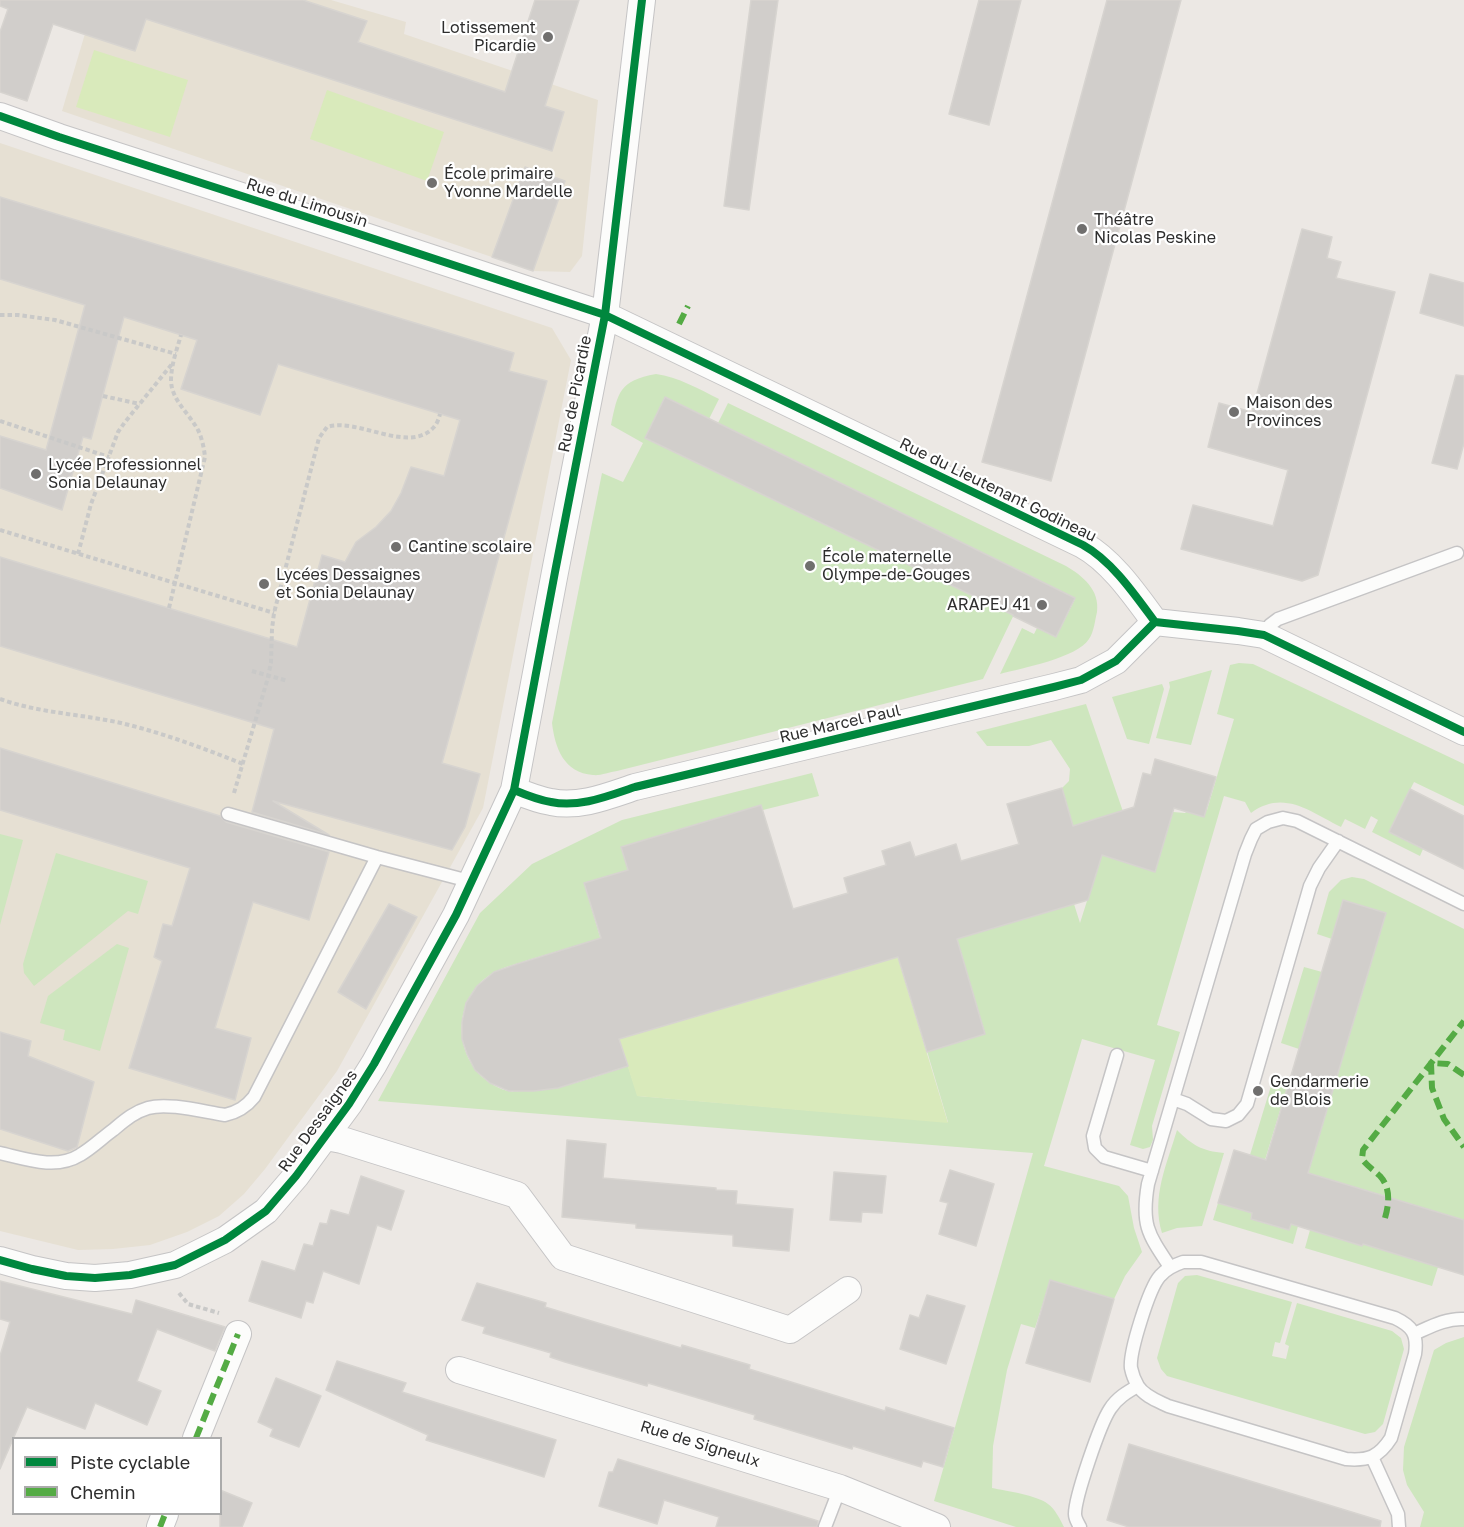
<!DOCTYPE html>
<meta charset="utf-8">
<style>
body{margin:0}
#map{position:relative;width:1464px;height:1527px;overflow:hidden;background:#ece8e4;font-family:"Golos Text",sans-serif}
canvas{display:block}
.legend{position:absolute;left:12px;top:1437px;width:210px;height:78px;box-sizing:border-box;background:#fff;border:2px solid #ababab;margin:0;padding:8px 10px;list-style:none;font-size:18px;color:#2e2e2e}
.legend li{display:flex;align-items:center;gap:12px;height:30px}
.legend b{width:30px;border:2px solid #ababab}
</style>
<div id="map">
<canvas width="1464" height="1527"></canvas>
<ul class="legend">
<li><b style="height:8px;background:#00873e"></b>Piste cyclable</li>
<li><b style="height:8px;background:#54ab44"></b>Chemin</li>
</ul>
</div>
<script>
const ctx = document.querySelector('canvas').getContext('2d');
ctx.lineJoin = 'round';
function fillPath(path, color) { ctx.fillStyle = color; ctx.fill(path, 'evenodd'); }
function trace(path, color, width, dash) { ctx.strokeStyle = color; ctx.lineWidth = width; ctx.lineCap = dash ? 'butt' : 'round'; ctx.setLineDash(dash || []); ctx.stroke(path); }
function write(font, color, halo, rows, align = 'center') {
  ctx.font = font + ' "Golos Text",sans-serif'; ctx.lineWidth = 4.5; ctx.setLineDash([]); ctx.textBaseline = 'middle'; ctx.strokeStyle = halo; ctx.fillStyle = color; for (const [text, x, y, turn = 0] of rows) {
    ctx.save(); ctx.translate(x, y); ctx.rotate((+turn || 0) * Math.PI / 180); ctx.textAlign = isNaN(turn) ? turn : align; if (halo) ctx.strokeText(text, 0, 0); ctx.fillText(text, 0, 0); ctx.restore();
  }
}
fillPath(new Path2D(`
 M95,0H331L406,22L404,34L598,100L582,256L570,272L533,271L62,111Z
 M0,143L552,328L571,360L483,808L337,1071L265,1169L244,1194L219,1216L187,1232L150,1245L113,1249L78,1250L0,1231Z`), '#e6e0d3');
fillPath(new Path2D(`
 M656,374C678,377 699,389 719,399L709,419L665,398L645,438L1002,609L718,423L728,403L1066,566C1083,576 1100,590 1097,612C1095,620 1094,632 1089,639C1077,658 1022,668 1000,674L1022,628L1034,634L1037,628L1056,637L1075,599L1032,577L983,679L617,771C609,772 600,776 593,775C564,773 555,748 552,723L602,473L623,482L643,443L611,425C618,392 619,381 656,374Z
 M1239,663L1253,664L1464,764V806L1414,782L1389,832L1423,849L1420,856L1372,832L1378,820L1371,816L1365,829L1345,819L1341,827C1310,812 1284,789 1251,813L1245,802L1224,796L1157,1025L1180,1032L1152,1126L1153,1140L1150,1147L1143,1149L1130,1145L1155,1060L1082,1039L1044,1166L1119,1186L1128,1196L1134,1228L1142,1252L1125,1276L1114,1299L1050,1281L1035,1328L1021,1324L1007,1370L993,1446L992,1488C1006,1491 1037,1495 1048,1504C1055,1509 1060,1519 1064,1527H1016L934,1501L1033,1153L378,1101L480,913L532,864L622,820L812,773L819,796L763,810L761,805L621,847L628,870L584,883L608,964L589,942C569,948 548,954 528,960C517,964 503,967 493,973C445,1001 454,1076 508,1091C512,1092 517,1091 521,1091C558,1092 593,1077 628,1066L638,1096L948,1122L927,1051L985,1034L949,912L1074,904L1080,923L1100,860L1098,818L1073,826L1062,788L1069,781L1070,769L1051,740L1029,746H987L976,732L1086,704L1130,832L1155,872L1173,812L1185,813L1193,806L1207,810L1234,719L1217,714L1230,665Z
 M1212,670L1191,745L1156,738L1170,687L1169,682Z
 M1162,684L1164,689L1149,744L1127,739L1112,697Z
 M0,834L23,840L0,925Z
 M56,853L148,881L138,914L128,911L34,986L24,973L23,964Z
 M1352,877L1364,879L1464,929V1220L1308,1173L1386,913L1343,900L1332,939L1317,934L1329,892L1341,880Z
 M117,944L129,948L100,1051L63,1040L65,1030L40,1023L48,996Z
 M1304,967L1322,972L1299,1049L1281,1043Z
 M1274,1076L1289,1081L1265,1160L1250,1155Z
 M1177,1130C1192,1145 1202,1151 1224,1153L1202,1226L1177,1228L1162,1233C1151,1197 1167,1164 1177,1130Z
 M1218,1203L1252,1213L1251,1219L1288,1230L1291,1224L1298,1226L1293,1244L1213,1220Z
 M1368,1224L1438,1267L1432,1286L1305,1248L1310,1230Z
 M1197,1275L1292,1302L1280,1343L1275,1342L1272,1356L1286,1359L1289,1346L1285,1344L1297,1303L1392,1331L1401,1338L1404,1349L1383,1424L1375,1432L1365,1434L1167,1376L1161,1369L1157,1358L1178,1283L1185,1276Z
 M1464,1337V1527H1420L1424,1512L1407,1485L1403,1470L1404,1447L1434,1350L1446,1343Z`), '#cee6be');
fillPath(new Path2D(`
 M94,50L188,80L170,137L76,107Z
 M327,90L444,132L427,181L310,139Z
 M889,928L948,1123L637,1096L619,1039L859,968Z`), '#d9eabb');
const building = new Path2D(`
 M0,0H303L367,21L358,42L505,92L535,0H579L545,106L564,112L552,151L146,19L135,51L53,24L27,101L0,92V32L8,9L0,6Z
 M751,0H778L749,210L724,206Z
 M979,0H1021L989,125L949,114Z
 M1107,0H1181L1051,481L982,462Z
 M525,167L565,181L533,271L492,257Z
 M0,197L514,353L509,371L547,381L442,763L480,774L465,827L452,850L273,801L329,835L252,812L274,729L0,646V557L297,647L322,555L345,562L356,542L376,527L391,511L401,493L411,467L444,476L460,420L278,364L260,415L181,389L197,340L124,317L91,439L83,437L62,510L0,488V436L46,450L85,305L0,279Z
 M1302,229L1332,237L1327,258L1341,262L1336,278L1395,292L1318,575L1302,581L1181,549L1193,505L1273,526L1288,470L1208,447L1219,403L1252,412Z
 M1430,274L1464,283V326L1420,313Z
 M1456,375L1464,376V443L1457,469L1432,463Z
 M665,397L1075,598L1056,637L1013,616V615L645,438Z
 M0,748L220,816L226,822L329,852L309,920L253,902L215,1028L251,1038L235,1100L129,1068L162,961L154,957L163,924L172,926L190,868L0,810Z
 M1155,759L1216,777L1204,817L1174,808L1155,872L1102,855L1088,900L957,939L985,1034L927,1052L898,957L619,1039L628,1066L558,1088L534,1091H509L490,1083L475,1070L467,1054L462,1039V1022L466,1003L477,986L494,972L517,964L601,938L584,883L628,870L621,847L761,805L793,909L848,893L844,878L886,865L882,851L910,842L915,857L956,844L961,861L1019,844L1007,804L1062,788L1073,826L1134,807L1143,773L1151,775Z
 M1410,789L1464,816V869L1389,832Z
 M1343,900L1386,913L1308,1173L1464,1220V1275L1363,1244L1362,1246L1291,1224L1289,1230L1251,1219L1252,1213L1218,1203L1234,1150L1266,1160Z
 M389,904L417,917L366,1009L338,992Z
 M0,1032L31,1041L28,1056L94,1082L77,1147L68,1151L0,1129Z
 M567,1140L606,1144L603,1178L716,1188V1190L737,1191L736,1204L793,1209L789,1251L733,1246V1235L636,1228V1224L562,1217Z
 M950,1170L994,1184L976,1246L939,1234L948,1203L940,1201Z
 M834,1172L886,1176L882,1213L862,1212L861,1222L830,1220Z
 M361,1176L404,1191L391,1230L377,1225L359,1284L323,1271L313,1303L306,1301L301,1318L249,1301L262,1261L295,1271L304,1244L313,1246L320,1223L327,1224L331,1210L349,1215Z
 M1050,1280L1114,1299L1090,1382L1026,1363Z
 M0,1281L132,1314L136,1300L225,1327L215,1351L157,1329L137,1381L161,1391L147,1425L95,1403L85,1429L27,1407L0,1469V1356L10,1322L0,1319Z
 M477,1283L546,1303L545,1307L578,1317L681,1348L682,1345L750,1365L749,1369L885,1411L886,1407L954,1428L943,1467L923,1461L921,1467L853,1446L852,1449L754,1419L755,1415L648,1383L647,1386L565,1362L550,1357L551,1353L483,1333L485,1327L462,1320Z
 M927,1295L965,1306L946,1364L900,1349L910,1315L919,1318Z
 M337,1361L406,1383L402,1392L556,1440L544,1477L426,1440L428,1435L326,1390Z
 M276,1378L321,1396L299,1447L270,1436L273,1429L258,1422Z
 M1129,1444L1381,1521L1380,1527H1129L1107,1520Z
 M618,1459L818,1521L817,1527H716L719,1517L664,1500L657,1524L599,1506L609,1472H613Z
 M220,1490L252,1503L242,1527H220Z`);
fillPath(building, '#d1cecb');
trace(building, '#d7d4d0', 1.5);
const service = new Path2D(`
 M1264,635L1270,625L1278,619L1457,553
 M228,814L377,857L473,882
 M1117,1055L1093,1136L1095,1148L1104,1157L1152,1171
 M1173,1099L1187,1104L1211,1119L1226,1121L1238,1115L1247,1104L1310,886L1319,868L1338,841
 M0,1153C26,1159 56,1170 80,1155C92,1148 102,1138 113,1130C124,1121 134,1112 148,1108C168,1102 204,1112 225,1115C238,1112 246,1107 254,1097L377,857
 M1183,1262H1201L1395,1318C1412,1326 1418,1334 1415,1354L1391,1438C1379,1457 1368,1461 1346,1459L1168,1406C1158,1401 1144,1396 1138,1386C1135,1381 1132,1373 1131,1368C1129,1353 1149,1288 1160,1276C1166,1269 1174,1265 1183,1262Z
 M1170,1267C1148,1234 1141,1225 1148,1184L1245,854L1251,839L1256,829L1268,822L1283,818L1297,821L1464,904
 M1414,1334C1430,1327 1446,1318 1464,1319
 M1372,1457L1398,1514L1399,1527
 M825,1527L840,1488
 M1080,1527C1078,1523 1075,1519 1075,1514C1075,1497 1100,1424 1110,1409C1117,1398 1127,1392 1138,1386`);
const minor = new Path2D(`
 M0,116L59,137L350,231L605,315L1083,545C1112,561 1135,595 1155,622L1238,631L1264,635L1464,732
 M514,790C526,795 538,800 551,802C579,808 608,796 635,787L1054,687L1081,680L1116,661L1155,622
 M326,1137L342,1140L517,1195L563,1257L790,1330L848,1290
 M0,1260L32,1269L66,1276L95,1278L130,1275L175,1265L225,1240L266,1211L296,1176L349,1104L374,1064L456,915L514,790L555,572L605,315L642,0
 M459,1370L840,1488L937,1527
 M196,1438L238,1334
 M160,1527L165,1514`);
trace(service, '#c5c4c5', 15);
trace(minor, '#c5c4c5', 28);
trace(new Path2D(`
 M0,315H18L55,320L176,354
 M103,396L140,404
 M0,421L109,457
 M0,530L274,613
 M78,554L91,504L118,432L125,422L172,364
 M169,608L205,457C204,448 202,438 198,430C189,413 172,401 171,381C171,365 177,349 181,335
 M252,671L288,681
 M0,699C39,713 81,714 121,723C163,733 203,748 243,764
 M234,793L267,681L271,663L272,629L274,613L319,438L327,427C358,417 409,455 434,427C437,424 439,418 440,414
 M179,1293L188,1304L219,1313`), '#c9c9c8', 4, [4.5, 3]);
trace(service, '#fcfcfb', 12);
trace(minor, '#fcfcfb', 26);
trace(new Path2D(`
 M679,324L688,306
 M1464,1075L1448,1064L1431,1063L1432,1088L1444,1119L1464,1147
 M1385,1218C1389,1204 1391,1188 1380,1176C1374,1170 1368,1167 1362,1159L1363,1150L1464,1021
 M196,1438L238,1334
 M160,1527L165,1514`), '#54ab44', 6, [12, 6]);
trace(new Path2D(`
 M0,116L59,137L350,231L605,315L1083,545C1112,561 1135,595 1155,622L1238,631L1264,635L1464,732
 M514,790C526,795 538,800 551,802C579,808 608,796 635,787L1054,687L1081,680L1116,661L1155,622
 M0,1260L32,1269L66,1276L95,1278L130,1275L175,1265L225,1240L266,1211L296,1176L349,1104L374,1064L456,915L514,790L555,572L605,315L642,0`), '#00873e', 8);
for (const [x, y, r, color] of [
 [548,37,6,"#706f6e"],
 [432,183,6,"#706f6e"],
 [1082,229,6,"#706f6e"],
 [1234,412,6,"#706f6e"],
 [36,474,6,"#706f6e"],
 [396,547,6,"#706f6e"],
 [810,566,6,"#706f6e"],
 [264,584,6,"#706f6e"],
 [1042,605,6,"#706f6e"],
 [1258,1091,6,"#706f6e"]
]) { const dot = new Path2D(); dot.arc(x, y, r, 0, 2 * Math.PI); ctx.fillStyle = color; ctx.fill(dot); trace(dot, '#fff', 2); }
write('16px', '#2e2e2e', '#fff', [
 ["Lotissement",536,28,"right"],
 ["Picardie",536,46,"right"],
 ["École primaire",444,174],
 ["Yvonne Mardelle",444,192],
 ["Théâtre",1094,220],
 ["Nicolas Peskine",1094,238],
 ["Maison des",1246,403],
 ["Provinces",1246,421],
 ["Lycée Professionnel",48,465],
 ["Sonia Delaunay",48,483],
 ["Cantine scolaire",408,547],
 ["École maternelle",822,557],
 ["Olympe-de-Gouges",822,575],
 ["Lycées Dessaignes",276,575],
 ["et Sonia Delaunay",276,593],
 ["ARAPEJ 41",1030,605,"right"],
 ["Gendarmerie",1270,1082],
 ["de Blois",1270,1100]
], 'left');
write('16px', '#2e2e2e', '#fff', [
 ["Rue du Limousin",307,203,18],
 ["Rue de Picardie",575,394,-79],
 ["Rue du Lieutenant Godineau",998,490,26],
 ["Rue Marcel Paul",840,724,-13],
 ["Rue Dessaignes",318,1121,-54],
 ["Rue de Signeulx",700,1444,17]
]);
</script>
